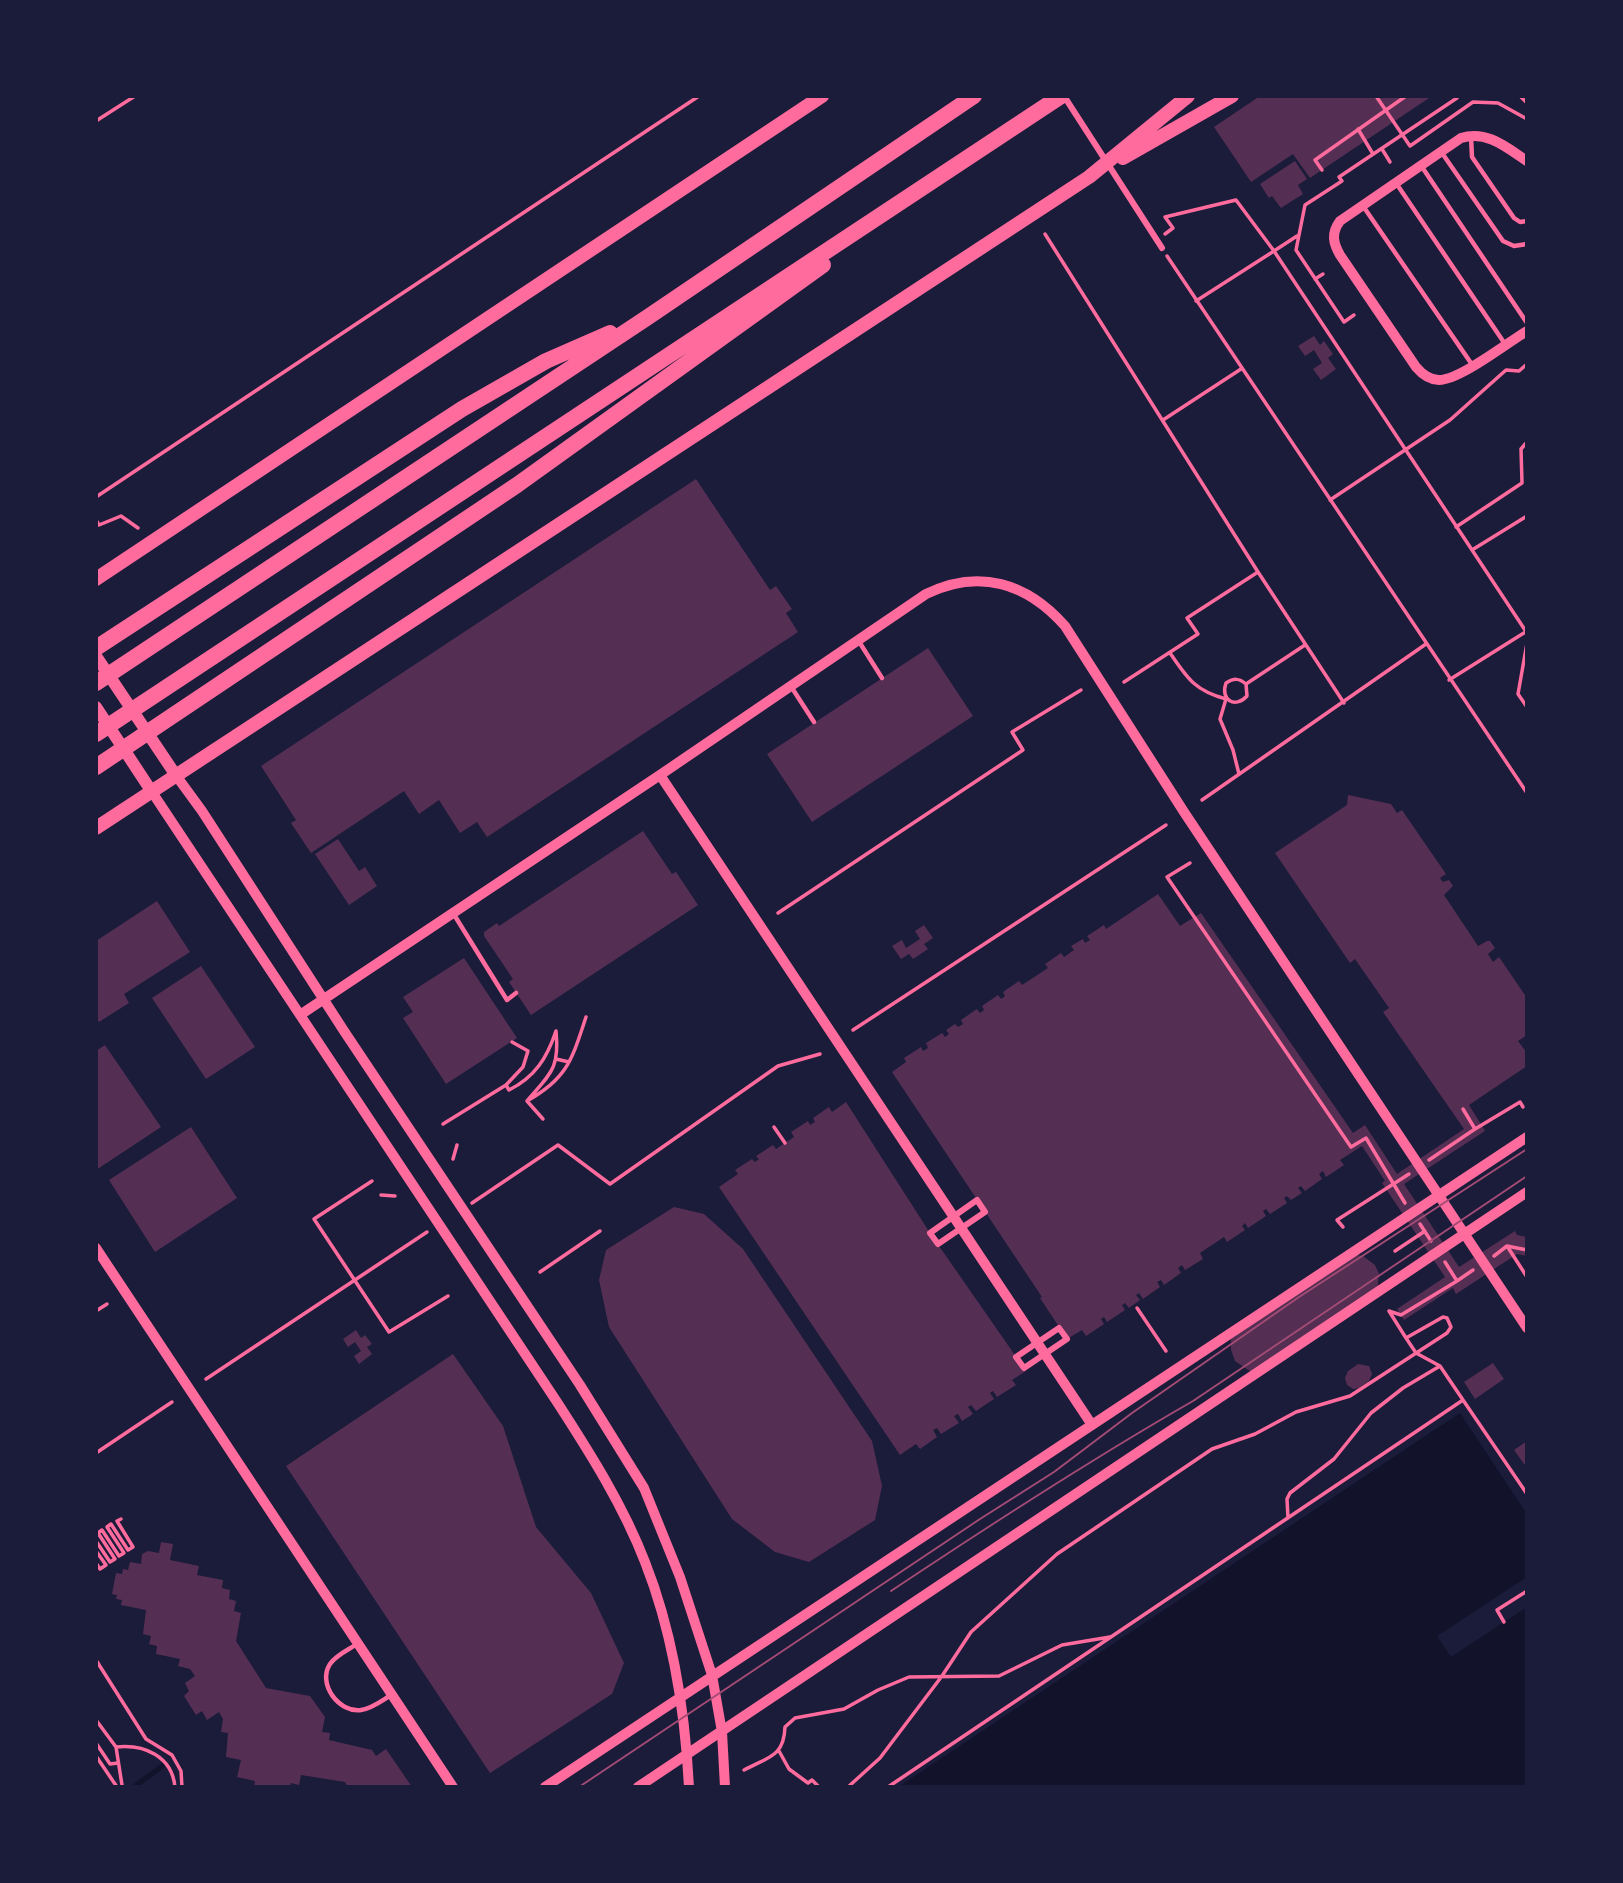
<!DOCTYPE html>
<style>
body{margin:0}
#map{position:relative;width:1623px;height:1883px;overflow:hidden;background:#1b1b3a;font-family:Montserrat,sans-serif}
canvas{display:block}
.frame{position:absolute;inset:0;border:98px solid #1b1b3a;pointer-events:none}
</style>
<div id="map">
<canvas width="1623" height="1883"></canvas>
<div class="frame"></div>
</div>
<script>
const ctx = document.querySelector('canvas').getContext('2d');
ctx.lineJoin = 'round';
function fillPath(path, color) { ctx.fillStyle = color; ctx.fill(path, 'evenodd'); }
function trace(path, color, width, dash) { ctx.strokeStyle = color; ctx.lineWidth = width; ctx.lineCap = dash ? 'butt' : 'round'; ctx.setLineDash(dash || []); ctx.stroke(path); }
fillPath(new Path2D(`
 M1460,1413L1527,1514V1787H898Z`), '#12122b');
fillPath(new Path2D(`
 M1527,1577V1607L1451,1657L1437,1636Z`), '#1b1b3a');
trace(new Path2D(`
 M134,1787L162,1766`), '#12122b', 5);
fillPath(new Path2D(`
 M1260,96H1432L1310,178L1293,154L1251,182L1214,127Z
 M1295,161L1307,179L1298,185L1303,194L1281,208L1272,196L1269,198L1260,184Z
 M1314,336L1320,345L1324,341L1333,354L1328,358L1336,369L1321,380L1313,369L1322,363L1314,350L1305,356L1298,346Z
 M696,479L770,590L776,586L792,609L786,613L798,632L487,837L477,822L460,833L439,800L419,814L404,791L311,853L291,823L296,820L261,766Z
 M928,648L973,716L812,822L767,754Z
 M1348,795L1391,804L1397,813L1402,810L1446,874L1440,878L1443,882L1449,880L1453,886L1444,895L1478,946L1487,941H1490L1495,948L1488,954L1493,962L1499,957L1527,998V1035L1518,1041L1527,1053V1066L1469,1105L1485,1131L1404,1184L1459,1267L1515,1231L1517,1235L1527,1237V1256L1517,1254L1456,1294L1453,1288L1404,1320L1397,1309L1445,1277L1382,1183L1385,1181L1362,1146L1340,1160L1344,1165L1326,1177L1323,1171L1319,1174L1322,1179L1305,1191L1301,1186L1298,1188L1302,1193L1291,1200L1287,1196L1284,1198L1287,1203L1270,1214L1266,1209L1263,1211L1266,1216L1248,1228L1245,1223L1242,1226L1245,1230L1227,1242L1224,1237L1200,1253L1203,1259L1185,1270L1182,1265L1178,1268L1181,1273L1164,1285L1161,1280L1157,1282L1160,1287L1143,1299L1139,1293L1136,1295L1140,1300L1129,1308L1125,1303L1122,1305L1125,1310L1107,1322L1104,1317L1101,1319L1104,1324L1086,1336L1082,1330L1067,1339L1040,1298L1042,1297L892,1072L906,1062L904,1058L921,1047L923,1051L928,1048L926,1043L942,1033L945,1037L949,1034L946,1030L955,1024L958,1027L963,1024L961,1020L971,1013L977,1009L980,1013L984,1010L982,1006L998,995L1001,999L1005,996L1003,992L1019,981L1022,985L1048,968L1045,964L1061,953L1064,957L1074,950L1071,946L1083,939L1085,943L1090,940L1087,936L1104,925L1106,929L1158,894L1180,926L1201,913L1353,1133L1365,1125L1397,1174L1464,1129L1383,1012L1389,1008L1355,959L1350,963L1275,853L1347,805Z
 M643,831L672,874L676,872L698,905L531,1015L509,982L513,979L484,936V932L497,923L499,926Z
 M338,839L359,871L365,867L377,886L349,905L315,854Z
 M157,901L190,952L124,994L129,1003L99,1022L96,1017V941Z
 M924,925L933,938L924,944L928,949L913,959L909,954L901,959L892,946L902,940L906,948L920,939L915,931Z
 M464,958L517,1038L446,1084L403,1018L413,1012L403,997Z
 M201,966L255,1047L206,1079L152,998Z
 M105,1045L161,1127L96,1170V1051Z
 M846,1102L930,1233L1026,1371L1012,1380L1016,1385L997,1397L993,1391L990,1393L994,1399L976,1411L971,1405L968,1407L973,1414L962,1421L958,1414L954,1416L959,1423L941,1434L937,1428L933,1430L937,1437L920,1449L916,1444L900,1455L719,1187L738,1174L735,1170L752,1159L755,1162L759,1159L756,1156L773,1145L776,1149L794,1137L791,1132L808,1121L810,1125L815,1122L813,1118L829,1107L832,1112Z
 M191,1127L237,1198L155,1252L109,1180Z
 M674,1207L704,1214L743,1249L872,1441L882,1486L875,1520L809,1562L775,1552L732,1519L609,1327L599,1280L606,1250Z
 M1351,1254L1363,1256L1375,1265L1379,1274L1377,1292L1254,1374L1235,1361L1231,1350V1339Z
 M356,1330L361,1338L365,1335L372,1344L367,1347L372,1354L359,1364L354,1356L361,1351L355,1342L348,1347L343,1339Z
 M453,1354L503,1426L536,1527L591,1593L624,1663L612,1694L490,1773L286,1466Z
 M1493,1363L1504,1379L1475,1399L1464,1382Z
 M1358,1364L1369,1366L1372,1374L1369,1381L1359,1388L1353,1389L1347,1385L1345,1378L1348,1371Z
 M1527,1441V1463L1524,1464L1514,1450Z
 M161,1542L173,1544L170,1560L199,1566L197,1575L223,1580L222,1588L230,1590L229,1599L236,1601L234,1611L241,1613L236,1641L266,1688L310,1696L325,1717L322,1732L330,1733L329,1740L372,1750L376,1756L386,1749L412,1787H348L345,1782L301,1775L299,1785L291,1783L290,1787H254L255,1781L237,1777L241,1760L226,1757L228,1733L221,1732L223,1719L219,1712L207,1720L202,1711L196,1715L184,1696L189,1691L185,1683L195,1676L190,1669L178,1666L180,1659L156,1654L157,1646L149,1644L151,1636L143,1634L146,1610L121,1605L122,1600L116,1599L117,1595L112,1594L116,1573L122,1574L123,1569L128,1570L130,1562L141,1564L142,1554L148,1551L159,1553Z`), '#542f53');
trace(new Path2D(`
 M1376,96L1410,146L1473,102L1498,103L1527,119
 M1520,96L1527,103
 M96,121L135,96
 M1358,129L1373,154
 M1382,149L1390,162
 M1322,170L1315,160L1406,96
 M1045,234L1258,572L1344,703
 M1165,234L1173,228L1165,217L1236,200L1274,251L1196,301
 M1297,236L1274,251L1527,633
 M1167,256L1527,793
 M1315,279L1323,274
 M1354,315L1344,322L1296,250L1305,205L1342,181L1339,177L1457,98L1456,96
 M1163,420L1241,369
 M96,497L699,96
 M1330,500L1450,420L1506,370L1519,371L1527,364
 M96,520L99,525L121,516L138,528
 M1456,527L1522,483L1521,449L1527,442
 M1472,550L1527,516
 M1527,643L1518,694L1527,707
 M1170,653C1187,678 1195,691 1226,699L1220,719L1233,750L1239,774
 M1449,680L1527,631
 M1124,682L1198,634L1187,618L1258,572
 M1246,684L1247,696C1235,709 1220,700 1226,683C1234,678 1239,678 1246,684L1305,645
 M1202,800L1426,644
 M1190,863L1167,877L1351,1147L1366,1138L1405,1203
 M778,913L1023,750L1012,732L1081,690
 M853,1030L1166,825
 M512,1042L528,1051L523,1067L506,1085L509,1090C535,1077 547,1058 556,1031C560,1069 550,1074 527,1101C568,1078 572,1059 586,1017
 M556,1059L569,1062
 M527,1101L543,1119
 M443,1124L506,1085
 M774,1127L785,1143
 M1475,1129L1520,1102L1523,1107
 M453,1159L457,1145
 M1429,1160L1475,1129L1463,1109
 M372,1181L314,1219L389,1332L448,1296
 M381,1195L395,1196
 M472,1203L558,1145L610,1184L778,1066L820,1054
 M1420,1224L1431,1241
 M1343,1227L1337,1220L1409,1174
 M1507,1246L1527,1277
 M1395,1251L1425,1231
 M1494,1256L1507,1246L1527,1250
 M1445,1262L1457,1281L1473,1270
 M540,1272L600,1231
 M1137,1308L1166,1351
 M96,1311L107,1304
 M1389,1311L1401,1315L1457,1281
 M1440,1366L1463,1400
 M206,1379L427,1232
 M96,1453L172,1402
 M1288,1518L1287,1499L1290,1493L1334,1459L1371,1413L1403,1388L1440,1366L1416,1353L1406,1338
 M96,1541L110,1562L115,1559L98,1533L102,1530L119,1556L124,1553L107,1527L111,1524L128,1550L133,1547L117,1521L121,1519
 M96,1551L106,1565L100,1569L96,1563
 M1504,1622L1497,1610L1527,1591
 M96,1660L146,1739L172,1755L181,1771L182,1787
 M96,1720L116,1747C144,1744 172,1756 175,1787
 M96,1743L110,1764L118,1763
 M116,1747L122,1785
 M779,1751L789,1769L808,1783L812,1780L819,1787
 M96,1756L117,1787
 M744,1770C768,1757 784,1757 785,1727L795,1718L844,1709L878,1690L909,1677L999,1676L1062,1645L1110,1637
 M848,1787L880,1758L942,1676L971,1632L1057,1554L1212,1449L1255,1434L1296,1412L1350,1396L1447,1333L1451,1327L1447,1318L1443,1317L1406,1338L1389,1311
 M888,1787L1463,1400L1527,1494`), '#ff6b9d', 3.5);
trace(new Path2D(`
 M1471,137L1472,157L1514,218L1520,222L1527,221
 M1442,153L1503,241L1514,246L1527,244
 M1422,167L1527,323
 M1396,183L1505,344
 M1363,206L1473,366
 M858,640L882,678
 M792,688L814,722
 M453,913L507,1000L516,993
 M357,1644C348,1650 336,1655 330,1664C317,1684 339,1713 361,1710C373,1708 381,1701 391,1695`), '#ff6b9d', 4.5);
trace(new Path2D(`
 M1064,96L1162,248
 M977,1200L985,1212L938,1244L930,1233Z
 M1059,1328L1067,1339L1024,1368L1016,1357Z`), '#ff6b9d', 6);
trace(new Path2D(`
 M1527,161C1506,147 1487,130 1461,138L1340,221C1331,233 1333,243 1340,255L1416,367C1422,374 1429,380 1439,380C1460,380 1507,343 1527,331
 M175,774L202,811L344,1031L580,1385L644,1488L680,1577L712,1675L722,1732L725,1787
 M660,775L1092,1425
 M152,792L557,1402C590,1453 623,1505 645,1562C673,1633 685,1710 689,1787
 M300,1015L660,775L926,594C979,568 1027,583 1065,626L1184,812L1527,1328
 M96,1248L453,1787
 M545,1787L1527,1137
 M638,1787L1527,1192`), '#ff6b9d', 10);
trace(new Path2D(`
 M96,656L175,774
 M96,707L152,792`), '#ff6b9d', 12);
trace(new Path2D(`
 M1123,158L1232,96
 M96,579L822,96
 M96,828L1089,177L1188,96`), '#ff6b9d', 14);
trace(new Path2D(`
 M96,648L462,409L546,361L610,333
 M96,683L648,317L974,96
 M96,734L1061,96
 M96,767L517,485L823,265`), '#ff6b9d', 16);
trace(new Path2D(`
 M891,1591C990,1525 1090,1460 1193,1401L1527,1176
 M579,1787L980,1519L1054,1472L1132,1413L1299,1297L1527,1149`), '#a44b75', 2);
</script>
